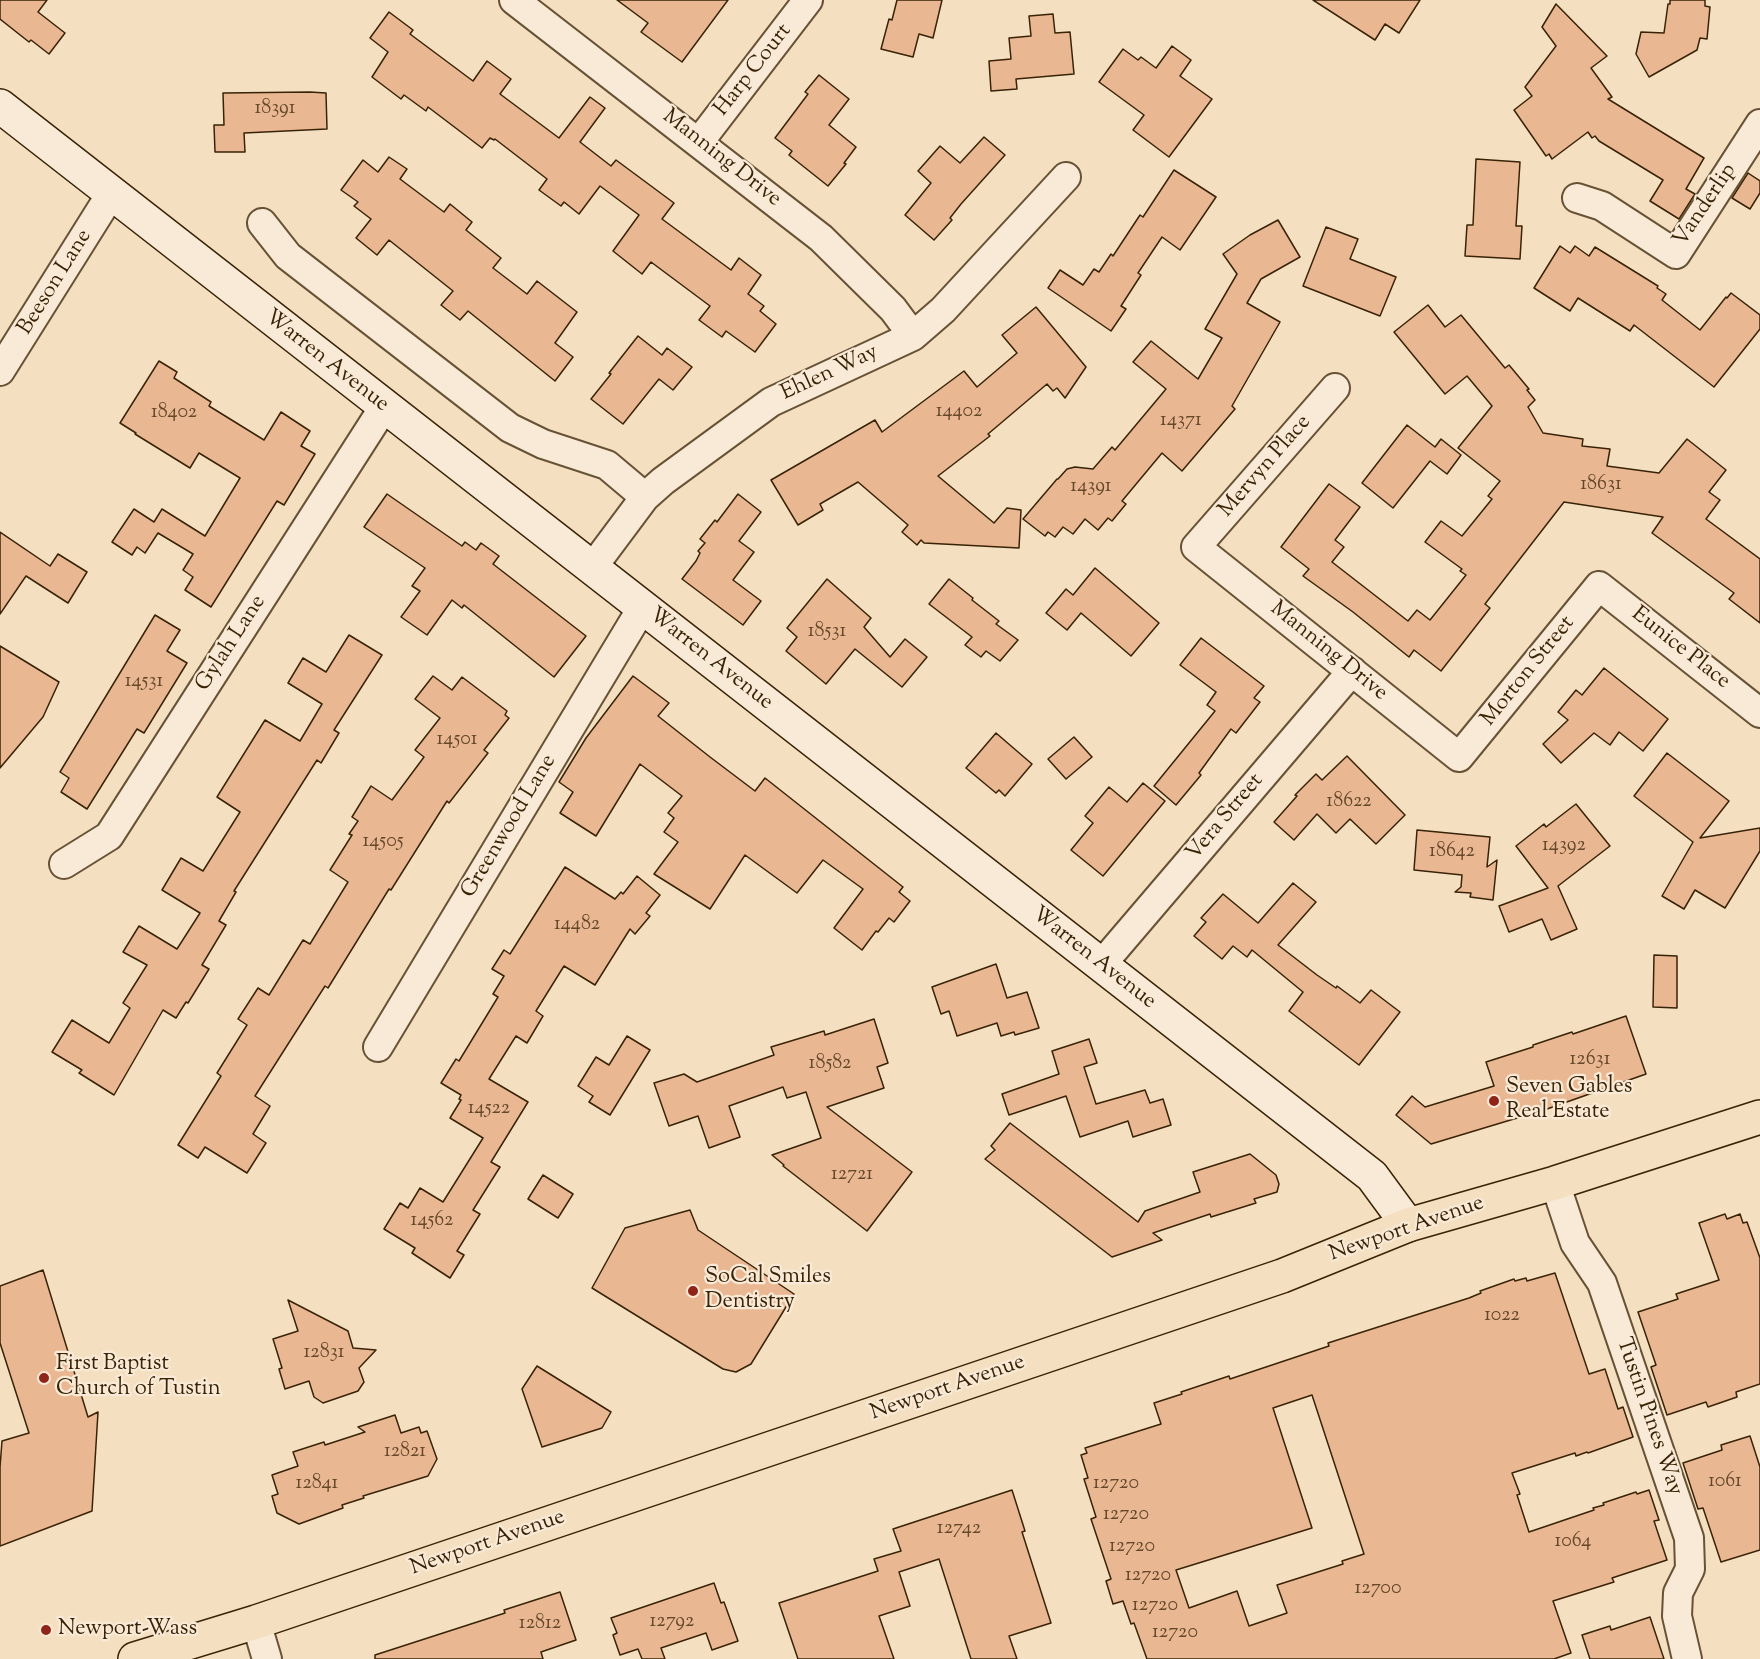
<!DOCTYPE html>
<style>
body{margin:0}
canvas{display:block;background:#f5dfc1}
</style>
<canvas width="1760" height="1659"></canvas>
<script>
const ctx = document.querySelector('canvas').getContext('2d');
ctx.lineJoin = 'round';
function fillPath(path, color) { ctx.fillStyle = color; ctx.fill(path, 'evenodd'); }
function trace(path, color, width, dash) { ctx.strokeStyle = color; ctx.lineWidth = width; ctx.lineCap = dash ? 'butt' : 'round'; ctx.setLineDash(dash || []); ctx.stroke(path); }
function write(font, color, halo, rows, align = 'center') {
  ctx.font = font + ' "Sorts Mill Goudy",serif'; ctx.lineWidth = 4.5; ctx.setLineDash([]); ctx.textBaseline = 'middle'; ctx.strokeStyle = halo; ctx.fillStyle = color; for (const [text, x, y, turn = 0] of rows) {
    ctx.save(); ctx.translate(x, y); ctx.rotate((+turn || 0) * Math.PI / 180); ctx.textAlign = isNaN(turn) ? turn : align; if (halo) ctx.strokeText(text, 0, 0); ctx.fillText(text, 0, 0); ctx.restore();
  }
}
const building = new Path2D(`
 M0,0H47L38,12L65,33L49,54L31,40L29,42L0,19Z
 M617,0H728L682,62L641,32L648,23Z
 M897,0H942L933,38L919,34L913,57L881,49L889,19L892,20Z
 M1313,0H1420L1399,33L1385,24L1375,40Z
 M1670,0H1705V6L1710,7L1707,39L1700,38L1697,50L1649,77L1636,54L1641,32L1664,33L1668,4H1670Z
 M1556,4L1607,56L1591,68L1612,97L1608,99L1704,158L1686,189L1695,194L1679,219L1650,201L1663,180L1599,141L1595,136L1592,138L1588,132L1552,159L1549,154L1546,156L1514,110L1532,96L1525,87L1556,46L1542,27Z
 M389,12L413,30L410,34L473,81L487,61L511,79L500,94L559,138L590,97L605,108L580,142L611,166L616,160L674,203L662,219L731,270L739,258L761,275L748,294L764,306L760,311L776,324L755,352L726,331L722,337L699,320L710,306L651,262L642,274L613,251L639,215L600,186L579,214L564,202L561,206L539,190L547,179L495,139L494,140L490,138L482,148L428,107L426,111L404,95L401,99L372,77L388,52L370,38Z
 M1053,14L1055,33L1070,32L1074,74L1016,79L1017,89L991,91L989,61L1011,59L1009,38L1031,36L1029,16Z
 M1172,46L1191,60L1180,76L1212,99L1169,157L1133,130L1144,115L1099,82L1123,49L1138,60L1141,57L1156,68Z
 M819,75L849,99L829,125L856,147L844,163L846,164L828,186L789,155L792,151L775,138L808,94L805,92Z
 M310,92L326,93L327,129L244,133L245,152H215L214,125H224L223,93Z
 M984,137L1005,155L961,204L950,218L952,220L934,240L905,215L931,183L918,171L940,146L960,163Z
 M389,157L407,169L400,179L444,212L450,204L472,222L466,230L501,258L493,268L527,294L537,281L577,312L555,343L573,357L555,381L468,311L460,320L441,305L453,291L389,240L377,255L356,238L371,219L354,206L358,202L341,190L363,160L378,172Z
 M1476,159L1520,162L1516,226H1522L1520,259L1465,256L1467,225H1473Z
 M1174,170L1216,197L1180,250L1162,237L1138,273L1141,275L1121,306L1126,309L1111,331L1048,288L1060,270L1083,285L1094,269L1099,272L1111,254L1113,256L1140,215L1143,217Z
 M1748,173L1760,181V193L1750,209L1732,198Z
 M1278,220L1300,257L1261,279L1247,303L1280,322L1232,406L1235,409L1182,471L1162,453L1122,501L1126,504L1112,521L1108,518L1098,530L1085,519L1073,534L1063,527L1055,537L1048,532L1045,536L1023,519L1057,479H1058L1067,469L1075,467L1093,469L1112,447L1115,450L1166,389L1133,362L1151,341L1198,379L1222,338L1205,329L1237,274L1223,254L1250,235Z
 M1326,227L1358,239L1350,259L1396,277L1380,316L1303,286Z
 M1560,246L1570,253L1575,246L1589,256L1595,247L1658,286L1657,288L1666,294L1662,300L1700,330L1726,297L1727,298L1731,293L1760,315V329L1714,387L1634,325L1630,331L1578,298L1570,311L1534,288Z
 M1428,305L1445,327L1461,315L1505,368L1509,365L1529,389L1527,390L1535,400L1528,407L1543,433L1583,439L1582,446L1610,449L1607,466L1659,473L1687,439L1726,470L1709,492L1720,500L1706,519L1760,559V623L1729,599L1734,593L1652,533L1663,517L1564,502L1485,604L1490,608L1441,671L1414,650L1409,657L1353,612L1303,576L1309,569L1281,547L1329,484L1360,507L1335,540L1344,547L1332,562L1408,621L1417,610L1430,620L1466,575L1460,571L1462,569L1425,542L1441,521L1462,536L1492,499L1488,496L1500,481L1458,448L1492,406L1467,376L1445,394L1394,332Z
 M1036,307L1086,367L1065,398L1057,388L1053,391L1047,384L988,434L990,436L938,476L994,523L1007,508L1021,510L1019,548L924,543L921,540L917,545L902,532L908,525L858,482L820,504L823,510L798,525L771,480L875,420L882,432L964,371L977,387L1017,353L1002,335Z
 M638,336L662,355L667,348L692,367L673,390L659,379L623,424L591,399L611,374L609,373Z
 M159,361L177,372L174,378L211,402L209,406L264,440L281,412L310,431L301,446L315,454L284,505L277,501L211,607L185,590L193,577L183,570L193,554L158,533L145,553L137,547L132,555L112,542L134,509L154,522L162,509L205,536L240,478L199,453L190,468L135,434L136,433L120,423Z
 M1407,425L1435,447L1441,439L1461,455L1447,474L1430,461L1393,508L1362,483Z
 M387,494L462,546L465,542L476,550L481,543L499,556L493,564L586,636L554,677L464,605L462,608L452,600L427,635L401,617L420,591L412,586L425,568L364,527Z
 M738,494L761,512L739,541L754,552L733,580L761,601L743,625L682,579L696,561L700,553L698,551L705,543L700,539L715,520L717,522Z
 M0,532L50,566L58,554L87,572L68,603L26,576L0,614Z
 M1095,568L1159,623L1131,656L1081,613L1067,630L1046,613L1066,589L1073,595Z
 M827,579L871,618L864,627L890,657L905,639L927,657L902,687L855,649L826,684L786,651L797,637L787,628Z
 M949,579L973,598L972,600L999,621L996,624L1018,640L1000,661L986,651L981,657L965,645L972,637L929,604Z
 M155,615L180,630L167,651L187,663L144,733L137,729L87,809L61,792L69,778L60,772Z
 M349,635L382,655L334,730L339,733L321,763L317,760L234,891L236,892L219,921L226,925L202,965L209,969L188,1003L186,1002L176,1018L163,1010L114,1095L79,1073L82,1070L52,1052L72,1020L109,1043L130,1008L123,1003L147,965L123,952L139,926L177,949L200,913L162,890L181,858L203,871L240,812L217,797L265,720L300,741L322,704L288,683L303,658L326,672Z
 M1201,638L1264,686L1254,698L1260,702L1236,733L1231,729L1199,773L1201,775L1176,805L1154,786L1215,711L1207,705L1216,692L1180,665Z
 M0,646L59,682L43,717L0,768Z
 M1604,668L1668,719L1643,751L1619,732L1610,745L1594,733L1561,763L1543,744L1568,720L1558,712L1576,690L1582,695Z
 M433,676L452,690L462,677L507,711L505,715L509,718L484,750L488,753L449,803L447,801L391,890L389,889L328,988L325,986L255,1096L270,1106L253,1134L266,1143L247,1173L205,1147L198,1158L178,1145L221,1076L217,1073L247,1025L238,1019L258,988L269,995L303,940L310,944L348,882L330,870L352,835L349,834L358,821L352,817L371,786L392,800L424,757L415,750L440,718L415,699Z
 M633,676L669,703L658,716L710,757L755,791L765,778L903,887L899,892L910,901L894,922L889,918L878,932L876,931L862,950L834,928L863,889L823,860L797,893L745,855L710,909L654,874L678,842L664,832L674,818L668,813L682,796L640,764L596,836L560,813L573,792L559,782L586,738Z
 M996,733L1032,764L1005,796L999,790L996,793L966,768Z
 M1074,737L1092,757L1066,779L1048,759Z
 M1667,753L1729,801L1700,838L1760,828V851L1725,908L1695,890L1684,909L1662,896L1693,842L1634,796Z
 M1347,756L1405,815L1376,844L1350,819L1336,833L1317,814L1294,840L1274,822L1297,796L1295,795L1316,774L1322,780Z
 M1143,783L1165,801L1103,876L1071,850L1093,823L1085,816L1109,787L1127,802Z
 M1576,804L1610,846L1558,886L1577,929L1551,940L1542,919L1509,932L1499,906L1548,888L1516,846L1544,824L1546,827Z
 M1417,830L1490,837L1487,867L1497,860L1493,900L1470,897L1471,893L1455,892L1461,887L1462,875L1414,870Z
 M565,867L615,899L621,892L623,894L637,876L660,895L646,913L650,916L635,934L630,929L595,985L564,966L536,1011L543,1016L527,1043L516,1036L489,1079L528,1102L491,1162L500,1167L473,1210L480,1214L457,1251L464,1255L450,1278L412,1253L415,1248L384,1229L400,1203L408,1208L420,1188L443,1202L483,1138L450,1118L461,1100L459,1099L461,1095L441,1083L456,1059L459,1061L498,997L493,994L504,976L492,969L504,950L510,954Z
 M1293,883L1316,902L1278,945L1317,975L1336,988L1337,986L1360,1003L1371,990L1400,1012L1359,1065L1289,1011L1303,992L1252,950L1247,957L1233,946L1222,959L1194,936L1206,922L1201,918L1223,894L1258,923Z
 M1654,955L1677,956V1008L1653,1007Z
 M996,964L1007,998L1027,992L1039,1028L1015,1035L1014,1032L1001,1036L997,1023L957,1036L949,1011L941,1014L932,987Z
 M1626,1016L1646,1074L1547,1109L1431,1144L1396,1115L1412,1096L1425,1107L1494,1086L1486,1062L1533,1047V1045L1572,1032L1573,1034Z
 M874,1019L888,1063L877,1067L884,1088L827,1107L912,1172L867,1231L783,1166L784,1165L772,1155L821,1138L806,1092L787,1098L783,1087L729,1106L740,1137L709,1148L698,1116L669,1126L654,1083L684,1074L697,1082L774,1055L771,1047L824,1031L825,1035Z
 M627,1036L650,1050L610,1115L589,1102L593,1096L578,1086L596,1057L609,1065Z
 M1089,1039L1097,1063L1084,1067L1096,1104L1145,1090L1150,1103L1163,1099L1171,1125L1133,1137L1128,1121L1080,1137L1066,1096L1009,1115L1002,1094L1059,1074L1052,1051Z
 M1010,1123L1138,1222L1145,1211L1200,1192L1193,1172L1250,1154L1276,1175L1279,1184L1277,1192L1254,1199L1256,1203L1211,1217L1210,1214L1153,1233L1162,1240L1112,1257L985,1159L995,1150L991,1146Z
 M543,1175L573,1194L558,1218L528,1199Z
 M690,1210L698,1230L794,1294L751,1364L736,1372L723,1369L592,1288L625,1228Z
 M1725,1214L1727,1219L1740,1214L1743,1223L1747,1222L1760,1258V1384L1736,1392L1737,1397L1708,1407L1706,1402L1667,1415L1651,1367L1656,1365L1638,1312L1678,1299L1676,1294L1719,1280L1699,1223Z
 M43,1270L88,1417L98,1412L92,1511L0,1546V1467L2,1441L29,1433L0,1343V1286Z
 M1555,1273L1589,1374L1605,1369L1618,1409L1623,1407L1633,1437L1588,1453L1587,1452L1576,1456L1575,1453L1512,1473L1520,1494L1517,1495L1529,1532L1594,1510L1593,1508L1604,1505L1603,1503L1636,1492L1637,1494L1649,1490L1659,1520L1654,1521L1667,1560L1612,1578L1614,1582L1553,1601L1571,1653L1554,1659H1147L1134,1623L1131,1624L1123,1601L1113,1604L1106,1581L1111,1579L1091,1519L1096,1517L1084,1479L1088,1478L1081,1455L1087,1453L1085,1448L1161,1424L1154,1403L1182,1394L1181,1392L1229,1376L1230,1379L1329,1346L1328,1343L1469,1298L1481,1293L1480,1291L1514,1279L1515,1281L1526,1278L1527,1281ZM1312,1395L1364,1554L1342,1561L1343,1564L1277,1585L1287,1613L1249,1626L1237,1591L1189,1608L1176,1570L1312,1528L1273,1408Z
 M288,1300L348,1331L353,1348L376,1350L359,1368L364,1382L358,1391L323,1403L314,1397L309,1381L285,1389L279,1369L282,1368L273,1339L298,1331Z
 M537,1366L611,1412L602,1428L542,1447L522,1389Z
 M395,1415L401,1433L419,1427L421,1433L427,1431L437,1459L428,1476L363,1496L364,1498L342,1505L343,1508L299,1524L277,1513L272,1496L278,1494L272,1475L298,1466L293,1452L324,1442L325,1445L365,1432L358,1427Z
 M1750,1436L1760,1467V1550L1721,1562L1703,1508L1698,1509L1683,1463L1722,1450L1721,1445Z
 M1012,1490L1025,1531L1022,1532L1051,1623L1009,1636L1017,1659H971L939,1559L899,1572L910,1606L879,1616L894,1659H798L779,1603L878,1571L874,1559L901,1551L893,1529Z
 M714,1583L721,1603L724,1602L738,1641L712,1650L706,1633L661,1648L665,1659H642L638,1649L620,1655L613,1635L617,1633L611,1618Z
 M560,1592L576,1640L541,1652L543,1659H375V1655L505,1613L504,1610Z
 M1650,1617L1664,1659H1590L1582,1635L1610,1626L1611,1630Z`);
fillPath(building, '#eab793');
trace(building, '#392306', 1.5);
const street = new Path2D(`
 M514,0L821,238L893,309L913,336
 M699,142L808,0
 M1577,198L1602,206L1676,254L1760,124
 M262,223L288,256L510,428L543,444L607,465L645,497
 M0,371L111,194
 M1335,388L1196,547L1459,757L1599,586L1760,713
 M592,568L645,497L663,481L771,402L913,336L943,310L1066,177
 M64,864L109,836L384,407
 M1101,965L1352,671
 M378,1047L642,608
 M1555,1183L1575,1243L1602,1283L1689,1538L1690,1569L1678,1593L1677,1616L1687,1659
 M256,1622L267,1659`);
const secondary = new Path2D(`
 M0,106L1372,1176L1408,1225`);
const primary = new Path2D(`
 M135,1659L256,1622L1282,1276L1408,1225L1555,1183L1760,1117`);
trace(street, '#685235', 32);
trace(secondary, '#392306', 36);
trace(primary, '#392306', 36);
trace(street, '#f8ead7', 28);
trace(secondary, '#f8ead7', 33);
trace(primary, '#f5dfc1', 33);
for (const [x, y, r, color] of [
 [1494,1101,6,"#8f2418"],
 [693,1291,6,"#8f2418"],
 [44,1378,6,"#8f2418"],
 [46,1630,6,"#8f2418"]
]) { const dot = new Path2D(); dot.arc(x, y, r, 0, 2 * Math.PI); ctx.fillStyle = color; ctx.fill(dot); trace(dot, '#f8ead7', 2); }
write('20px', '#654829', null, [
 ["18391",275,110],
 ["14402",959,413],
 ["18402",174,414],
 ["14371",1181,422],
 ["18631",1601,486],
 ["14391",1091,488],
 ["18531",827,633],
 ["14531",144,683],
 ["14501",457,741],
 ["18622",1349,803],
 ["14505",383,843],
 ["14392",1564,847],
 ["18642",1452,853],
 ["14482",577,926],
 ["12631",1590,1061],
 ["18582",830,1065],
 ["14522",489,1110],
 ["12721",852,1176],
 ["14562",432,1222],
 ["1022",1502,1317],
 ["12831",324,1354],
 ["12821",405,1453],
 ["1061",1725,1483],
 ["12841",317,1485],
 ["12720",1116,1485],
 ["12720",1126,1516],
 ["12742",959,1530],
 ["1064",1573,1543],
 ["12720",1132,1548],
 ["12720",1148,1577],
 ["12700",1378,1590],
 ["12720",1155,1607],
 ["12792",672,1623],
 ["12812",540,1625],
 ["12720",1175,1634]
]);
write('22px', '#392306', '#f8ead7', [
 ["Harp Court",754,71,-52],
 ["Manning Drive",721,159,38],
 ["Vanderlip",1706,206,-56],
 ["Beeson Lane",56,283,-58],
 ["Warren Avenue",326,362,38],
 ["Ehlen Way",830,374,-25],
 ["Mervyn Place",1266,467,-49],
 ["Gylah Lane",232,644,-57],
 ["Eunice Place",1680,649,38],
 ["Manning Drive",1328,652,39],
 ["Warren Avenue",710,660,38],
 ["Morton Street",1529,672,-51],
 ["Vera Street",1226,818,-50],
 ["Greenwood Lane",510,827,-59],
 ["Warren Avenue",1093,959,38],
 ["Newport Avenue",1407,1230,-19],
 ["Newport Avenue",948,1389,-19],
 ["Tustin Pines Way",1648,1417,71],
 ["Newport Avenue",488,1544,-19]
]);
write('22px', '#392306', '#f8ead7', [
 ["Seven Gables",1506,1088],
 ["Real Estate",1506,1113],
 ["SoCal Smiles",705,1278],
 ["Dentistry",705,1303],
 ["First Baptist",56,1365],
 ["Church of Tustin",56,1390],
 ["Newport-Wass",58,1630]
], 'left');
</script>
